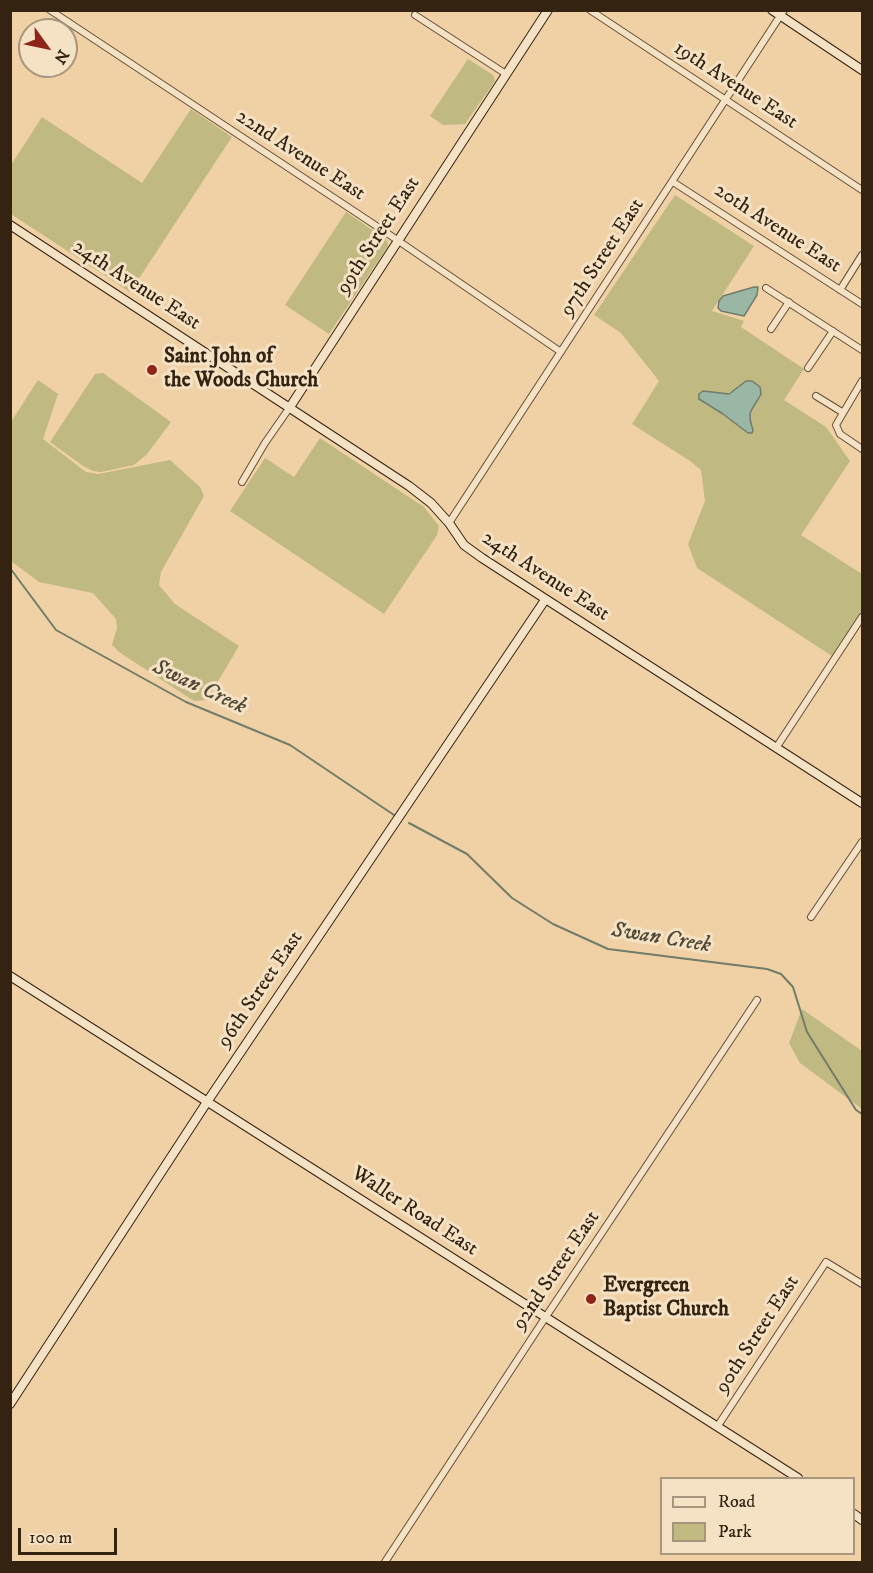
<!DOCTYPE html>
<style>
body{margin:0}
#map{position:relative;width:873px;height:1573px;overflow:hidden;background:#efd1a5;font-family:"IM FELL DW Pica",serif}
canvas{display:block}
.frame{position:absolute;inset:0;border:12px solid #352312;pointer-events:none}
.legend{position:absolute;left:660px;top:1477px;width:195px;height:78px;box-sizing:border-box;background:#f5e1c4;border:2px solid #a8957d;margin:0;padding:8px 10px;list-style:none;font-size:18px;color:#352312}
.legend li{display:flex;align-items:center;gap:12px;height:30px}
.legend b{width:30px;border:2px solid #a8957d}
.north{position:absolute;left:18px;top:18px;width:60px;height:60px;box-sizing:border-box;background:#f5e1c4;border:2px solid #a8957d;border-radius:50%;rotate:123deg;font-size:16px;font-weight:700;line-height:24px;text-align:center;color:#352312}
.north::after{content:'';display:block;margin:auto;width:21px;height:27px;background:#8f2418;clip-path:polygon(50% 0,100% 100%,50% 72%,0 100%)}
.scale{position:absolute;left:18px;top:1528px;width:99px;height:27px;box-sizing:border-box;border:3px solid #352312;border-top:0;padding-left:8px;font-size:18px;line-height:21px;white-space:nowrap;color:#352312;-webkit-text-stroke:4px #f5e1c4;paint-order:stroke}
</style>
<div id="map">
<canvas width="873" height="1573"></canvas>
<div class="frame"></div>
<ul class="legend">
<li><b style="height:8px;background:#f5e1c4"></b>Road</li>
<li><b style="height:16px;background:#c0b982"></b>Park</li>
</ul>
<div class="north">N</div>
<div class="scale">100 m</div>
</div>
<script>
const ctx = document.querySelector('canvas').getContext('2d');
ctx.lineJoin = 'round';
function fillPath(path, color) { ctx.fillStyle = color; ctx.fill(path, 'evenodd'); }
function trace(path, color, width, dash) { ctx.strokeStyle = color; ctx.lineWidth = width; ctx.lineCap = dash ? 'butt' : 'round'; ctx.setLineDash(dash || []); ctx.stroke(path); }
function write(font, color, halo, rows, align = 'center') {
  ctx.font = font + ' "IM FELL DW Pica",serif'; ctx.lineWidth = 6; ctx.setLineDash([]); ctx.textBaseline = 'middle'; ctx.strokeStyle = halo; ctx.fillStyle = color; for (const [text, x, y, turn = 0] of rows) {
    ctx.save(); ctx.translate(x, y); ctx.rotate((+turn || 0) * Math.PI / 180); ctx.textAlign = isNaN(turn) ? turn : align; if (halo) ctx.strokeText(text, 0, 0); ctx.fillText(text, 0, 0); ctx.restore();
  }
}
fillPath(new Path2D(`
 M468,59L493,75L495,81L465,124L443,125L430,116Z
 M191,109L232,137L130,292L11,214V165L42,117L142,183Z
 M675,195L754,246L712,311L744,321L741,327L804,369L784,400L826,427L850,461L801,535L862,574V610L832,656L697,568L688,544L705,501L701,470L690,461L632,424L659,381L621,333L594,315ZM746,381L757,402C749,413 749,417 753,430L747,433L723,414L705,404C720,396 733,393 746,381Z
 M346,212L387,240L388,246L329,334L285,305Z
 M103,373L171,422L147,454L140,460L134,465L101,472L93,471L83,466L50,442L95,374Z
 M38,380L58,394L43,439L86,472L98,474L170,460L200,487L204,496L161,572L159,585L175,604L239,646L207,700L194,701L119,652L112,645L117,628L116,619L93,593L39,582L11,561V422Z
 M320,438L424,507L439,526L437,535L384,614L230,511L265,458L294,477Z
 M802,1009L862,1051V1109L800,1063L789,1043Z`), '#c0b982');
const water = new Path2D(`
 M754,287H758L757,295L744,316L721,311L718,308L719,301L723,296Z
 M746,381H752L760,387L761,394C752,412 746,409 753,430L752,433H748L723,414L699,399V394L703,391L729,394Z`);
fillPath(water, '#9ab7a5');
trace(water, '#727c6a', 1.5);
trace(new Path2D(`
 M10,568L56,630L186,702L290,745L394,815
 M409,823L467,854L512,898L553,924L608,949L767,969L781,974L793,987L807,1032L856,1110L862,1114`), '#727c6a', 2);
const street = new Path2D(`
 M50,10L381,229L561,352
 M590,10L862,190
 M415,15L506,74
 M673,182L862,304
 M766,288L862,350
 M840,290L862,255
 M771,329L789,302
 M808,368L833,331
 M862,381L836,425L840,434L862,449
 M816,396L842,412
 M242,482L265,443L290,407
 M449,523L784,10
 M776,748L862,617
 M811,917L862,842
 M717,1427L826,1262L862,1284
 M385,1562L545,1318L757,1000`);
const secondary = new Path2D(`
 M772,10L862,70
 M10,225L409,486L431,503L449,523L464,545L482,558L862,803
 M290,407L548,10
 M10,976L798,1478
 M10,1404L207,1102L545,600
 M854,1514L862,1520`);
trace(street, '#644e37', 8);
trace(secondary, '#352312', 10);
trace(street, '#f5e1c4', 6);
trace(secondary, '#f5e1c4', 8);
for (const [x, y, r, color] of [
 [152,370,6,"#8f2418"],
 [591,1299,6,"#8f2418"]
]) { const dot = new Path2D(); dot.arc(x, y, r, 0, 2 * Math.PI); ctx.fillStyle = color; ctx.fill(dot); trace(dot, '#f5e1c4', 2); }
write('21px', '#352312', '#f5e1c4', [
 ["19th Avenue East",735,86,33],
 ["22nd Avenue East",300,156,33],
 ["20th Avenue East",777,229,33],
 ["99th Street East",379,236,-57],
 ["97th Street East",603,258,-57],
 ["24th Avenue East",136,286,33],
 ["24th Avenue East",545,577,33],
 ["96th Street East",261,990,-56],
 ["Waller Road East",414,1212,33],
 ["92nd Street East",557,1271,-56],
 ["90th Street East",758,1335,-57]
]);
write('bold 21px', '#352312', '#f5e1c4', [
 ["Saint John of",164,358],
 ["the Woods Church",164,382],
 ["Evergreen",603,1287],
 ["Baptist Church",603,1311]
], 'left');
write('italic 22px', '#4e4837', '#f5e1c4', [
 ["Swan Creek",199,688,25],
 ["Swan Creek",661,939,9]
]);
</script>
